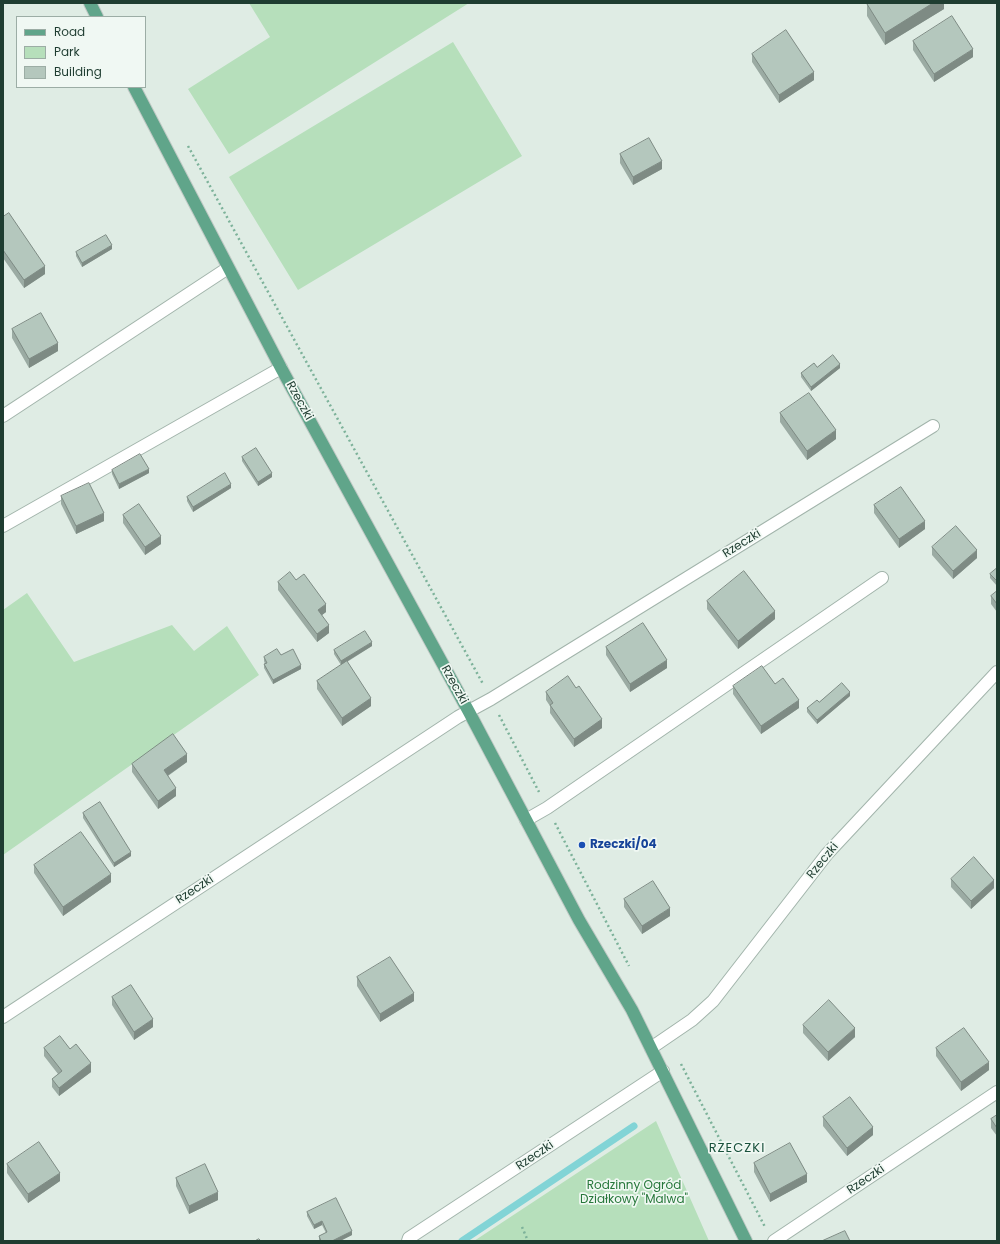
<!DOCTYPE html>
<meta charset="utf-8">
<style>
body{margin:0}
#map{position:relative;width:1000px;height:1244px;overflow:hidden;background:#dfece4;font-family:Poppins,sans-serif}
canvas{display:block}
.frame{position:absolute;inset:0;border:4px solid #1f3d31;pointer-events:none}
.legend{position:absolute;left:16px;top:16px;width:130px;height:72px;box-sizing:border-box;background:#f0f8f3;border:1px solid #9cada5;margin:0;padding:5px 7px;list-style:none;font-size:12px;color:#1f3d31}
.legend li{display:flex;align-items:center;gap:8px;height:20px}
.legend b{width:20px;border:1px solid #9cada5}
</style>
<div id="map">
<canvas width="1000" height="1244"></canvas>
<div class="frame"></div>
<ul class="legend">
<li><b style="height:5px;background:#60a58a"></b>Road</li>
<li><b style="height:11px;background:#b6dfbb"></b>Park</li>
<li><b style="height:11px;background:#b4c7bd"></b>Building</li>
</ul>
</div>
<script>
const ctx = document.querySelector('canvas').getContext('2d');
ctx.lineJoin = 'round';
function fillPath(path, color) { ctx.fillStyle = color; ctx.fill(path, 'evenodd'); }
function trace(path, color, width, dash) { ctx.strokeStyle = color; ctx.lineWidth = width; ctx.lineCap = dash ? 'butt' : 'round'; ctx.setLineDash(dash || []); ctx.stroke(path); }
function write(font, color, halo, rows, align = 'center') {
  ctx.font = font + ' Poppins,sans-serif'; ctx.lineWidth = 3.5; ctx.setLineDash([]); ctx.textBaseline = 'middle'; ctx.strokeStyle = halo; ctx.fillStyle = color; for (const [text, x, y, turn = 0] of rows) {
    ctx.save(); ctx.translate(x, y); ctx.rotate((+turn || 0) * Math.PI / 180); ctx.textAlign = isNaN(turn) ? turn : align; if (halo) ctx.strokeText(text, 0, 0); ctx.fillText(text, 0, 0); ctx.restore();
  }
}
fillPath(new Path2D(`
 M249,3H469L229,154L188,89L270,37Z
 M453,42L522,156L298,290L229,177Z
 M27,593L74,662L172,625L194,651L227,626L259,675L3,855V610Z
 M656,1121L709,1241H474Z`), '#b6dfbb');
trace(new Path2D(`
 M462,1241L634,1126`), '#82d4d6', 7);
const minor = new Path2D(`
 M3,416L228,268
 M3,526L281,368
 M526,820L547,808L882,578
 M3,1017L458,717L491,699L933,426
 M651,1048L692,1020L713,1001L827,854L997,672
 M408,1241L409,1238L663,1071
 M774,1241L997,1092`);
const major = new Path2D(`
 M90,3L97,17
 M134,87L281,368L469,712L579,920L632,1010L746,1241`);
trace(minor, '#a2b4ab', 14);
trace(major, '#c0c9c5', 14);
trace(new Path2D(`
 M188,146L483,684
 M499,715L539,792
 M555,823L629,966
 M681,1064L765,1227
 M522,1227L528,1241`), '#7db29a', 2.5, [2, 3]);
trace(minor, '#fff', 12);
trace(major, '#60a58a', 12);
fillPath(new Path2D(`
 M944,3V9L885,45L867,16V4Z
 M913,41L973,57L934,82L913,50Z
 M752,54L814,80L779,103L752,62Z
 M620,154L662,169L633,185L620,163Z
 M3,217L45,274L24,288L3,258Z
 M112,249L82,267L76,256V252Z
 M12,329L58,351L29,368L12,338Z
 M817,367L840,368L811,391L801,377V373Z
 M780,413L836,439L807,460L780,422Z
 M242,457L272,477L258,486L242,461Z
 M112,470L149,473L119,489L112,474Z
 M231,488L193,512L187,501V497Z
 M61,496L104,521L76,534L61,504Z
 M874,505L925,529L899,548L874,513Z
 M123,515L161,544L145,555L123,523Z
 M932,547L977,558L953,579L932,555Z
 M997,568V586L990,578V574Z
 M296,580L326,612L322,615L329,633L317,642L278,590V582Z
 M997,591V612L991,604V596Z
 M707,601L775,619L738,649L707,609Z
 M372,646L347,662L371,706L342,726L317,689V681L341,665L334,654V650Z
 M606,647L667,668L630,692L606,655Z
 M281,655L301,669L273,684L264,668V664H265L264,661V657Z
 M775,684L799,708L761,734L733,694V686Z
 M576,688L602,728L574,747L550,713V706L546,700V692Z
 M850,696L817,724L807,712V708L819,702Z
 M187,762L168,776L176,796L158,809L132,772V764Z
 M83,813L131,856L114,867L83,818Z
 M34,865L111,882L63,916L34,873Z
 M951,879L994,888L971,909L951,887Z
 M624,899L670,916L642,934L624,907Z
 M357,977L414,1001L380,1022L357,986Z
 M112,997L153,1027L134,1040L112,1005Z
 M803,1025L855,1037L828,1061L803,1033Z
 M44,1048L70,1049L91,1072L59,1096L52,1087V1079L58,1074L44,1056Z
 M936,1048L989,1070L961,1091L936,1056Z
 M997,1115V1136L991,1128V1119Z
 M823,1117L873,1135L847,1156L823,1126Z
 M754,1163L807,1182L770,1202L754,1172Z
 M7,1164L60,1181L28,1203L7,1173Z
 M176,1178L218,1200L189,1214L176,1186Z
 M307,1212L352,1235L340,1241H319V1236L326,1233L322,1225L314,1229L307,1216Z`), '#9baba3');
fillPath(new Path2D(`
 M933,3H944V9L885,45V33Z
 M973,49V57L934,82V74Z
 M814,72V80L779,103V95Z
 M662,161V169L633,185V177Z
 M112,245V249L82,267V263Z
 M45,266V274L24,288V280Z
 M58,343V351L29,368V359Z
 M840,364V368L811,391V387Z
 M836,430V439L807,460V451Z
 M149,469V473L119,489V484Z
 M272,473V477L258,486V482Z
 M231,484V488L193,512V507Z
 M104,513V521L76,534V526Z
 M925,521V529L899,548V539Z
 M161,536V544L145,555V547Z
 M977,550V558L953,579V571Z
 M326,604V612L318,618V610Z
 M775,611V619L738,649V641Z
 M329,625V633L317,642V634Z
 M372,642V646L341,665V661Z
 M667,660V668L630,692V684Z
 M301,665V669L273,684V680Z
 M850,692V696L817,724V720Z
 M371,698V706L342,726V718Z
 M799,700V708L761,734V726Z
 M602,719V728L574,747V739Z
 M187,754V762L164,778V770Z
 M176,788V796L158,809V801Z
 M131,852V856L114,867V863Z
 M111,874V882L63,916V907Z
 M994,880V888L971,909V901Z
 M670,908V916L642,934V926Z
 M414,993V1001L380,1022V1014Z
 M153,1019V1027L134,1040V1032Z
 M855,1028V1037L828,1061V1052Z
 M989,1062V1070L961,1091V1082Z
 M91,1063V1072L59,1096V1088Z
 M873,1127V1135L847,1156V1148Z
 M60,1173V1181L28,1203V1194Z
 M807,1174V1182L770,1202V1194Z
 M218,1192V1200L189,1214V1206Z
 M322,1221V1225L314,1229V1225Z
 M352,1231V1235L340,1241H332Z`), '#7e8b84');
const building = new Path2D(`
 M868,3H933L885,33L867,4Z
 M952,16L973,49L934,74L913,41Z
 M786,30L814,72L779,95L752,54Z
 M649,138L662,161L633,177L620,154Z
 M9,213L45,266L24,280L3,250V217Z
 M106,235L112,245L82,263L76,252Z
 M41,313L58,343L29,359L12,329Z
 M833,355L840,364L811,387L801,373L814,363L817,367Z
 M809,393L836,430L807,451L780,413Z
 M256,448L272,473L258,482L242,457Z
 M140,454L149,469L119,484L112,470Z
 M225,473L231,484L193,507L187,497Z
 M89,483L104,513L76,526L61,496Z
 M901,487L925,521L899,539L874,505Z
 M139,504L161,536L145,547L123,515Z
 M956,526L977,550L953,571L932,547Z
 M997,568V581L990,574Z
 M744,571L775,611L738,641L707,601Z
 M290,572L296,580L304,574L326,604L318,610L329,625L317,634L278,582Z
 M997,591V604L991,596Z
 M643,623L667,660L630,684L606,647Z
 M365,631L372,642L341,661L334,650Z
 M277,649L281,655L293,649L301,665L273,680L264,664L267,663L264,657Z
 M347,661L371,698L342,718L317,681Z
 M762,666L775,684L783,678L799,700L761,726L733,686Z
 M568,676L576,688L579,686L602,719L574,739L550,705L553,703L546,692Z
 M842,683L850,692L817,720L807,708L817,700L819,702Z
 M173,734L187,754L164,770L176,788L158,801L132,764Z
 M100,802L131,852L114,863L83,813Z
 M81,832L111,874L63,907L34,865Z
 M974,857L994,880L971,901L951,879Z
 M653,881L670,908L642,926L624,899Z
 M390,957L414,993L380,1014L357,977Z
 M131,985L153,1019L134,1032L112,997Z
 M829,1000L855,1028L828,1052L803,1025Z
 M964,1028L989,1062L961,1082L936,1048Z
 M60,1036L70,1049L76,1044L91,1063L59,1088L52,1079L62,1071L44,1048Z
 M850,1097L873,1127L847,1148L823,1117Z
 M997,1115V1128L991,1119Z
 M39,1142L60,1173L28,1194L7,1164Z
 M790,1143L807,1174L770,1194L754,1163Z
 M205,1164L218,1192L189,1206L176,1178Z
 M336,1198L352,1231L332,1241H321L319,1236L327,1232L322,1221L314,1225L307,1212Z
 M845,1231L850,1241H822Z
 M259,1239L261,1241H255Z`);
fillPath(building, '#b4c7bd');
trace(building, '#7e8b84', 1);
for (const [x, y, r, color] of [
 [582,845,4,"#1a4fb4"]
]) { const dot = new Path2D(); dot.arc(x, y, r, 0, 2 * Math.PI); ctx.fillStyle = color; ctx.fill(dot); trace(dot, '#f0f8f3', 1.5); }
write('12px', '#1f3d31', '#f0f8f3', [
 ["Rzeczki",299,401,61],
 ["Rzeczki",742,544,-32],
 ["Rzeczki",454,685,61],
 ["Rzeczki",823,861,-51],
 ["Rzeczki",195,890,-33],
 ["Rzeczki",535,1156,-34],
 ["Rzeczki",866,1180,-34]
]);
write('bold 12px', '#164399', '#f0f8f3', [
 ["Rzeczki/04",590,845]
], 'left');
write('12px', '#26773a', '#f0f8f3', [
 ["Rodzinny Ogród",634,1186],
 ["Działkowy \"Malwa\"",634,1200]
]);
ctx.letterSpacing = '1px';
write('13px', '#19513c', '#f0f8f3', [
 ["RZECZKI",737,1149]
]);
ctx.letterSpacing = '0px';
</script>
